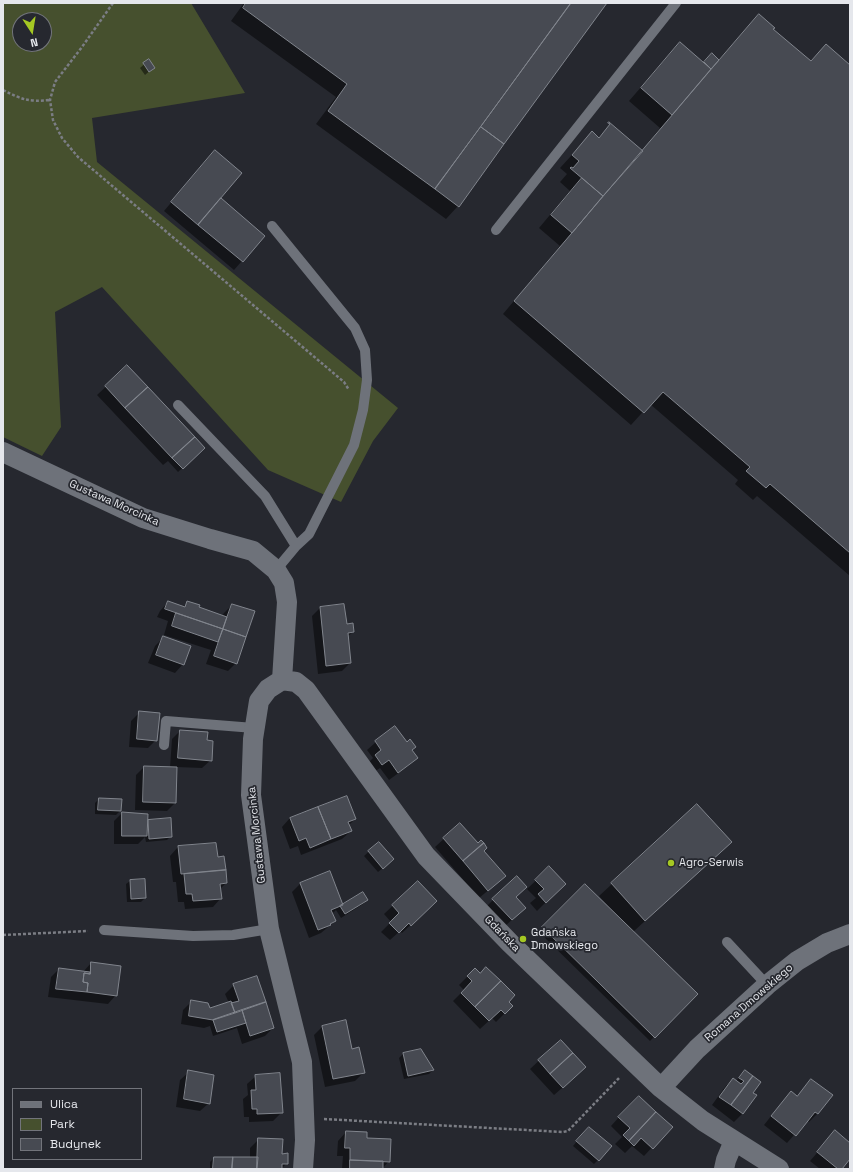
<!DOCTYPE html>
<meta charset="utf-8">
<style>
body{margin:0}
#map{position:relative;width:853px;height:1172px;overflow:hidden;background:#26282f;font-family:"Space Grotesk",sans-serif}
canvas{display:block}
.frame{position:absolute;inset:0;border:4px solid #e5e7ec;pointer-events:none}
.legend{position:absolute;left:12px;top:1088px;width:130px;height:72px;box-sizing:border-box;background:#26282f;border:1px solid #72747b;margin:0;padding:5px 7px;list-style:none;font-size:12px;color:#e5e7ec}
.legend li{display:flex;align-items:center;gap:8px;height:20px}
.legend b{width:20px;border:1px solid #72747b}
.north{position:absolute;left:12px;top:12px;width:40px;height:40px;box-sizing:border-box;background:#26282f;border:1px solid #72747b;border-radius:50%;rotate:168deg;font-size:11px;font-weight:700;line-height:16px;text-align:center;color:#e5e7ec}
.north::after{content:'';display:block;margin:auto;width:14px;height:18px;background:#a5c823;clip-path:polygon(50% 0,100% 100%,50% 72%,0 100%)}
</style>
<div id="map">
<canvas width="853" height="1172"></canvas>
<div class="frame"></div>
<ul class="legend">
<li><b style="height:5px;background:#6e727a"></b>Ulica</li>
<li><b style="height:11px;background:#46502e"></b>Park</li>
<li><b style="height:11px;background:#474a52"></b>Budynek</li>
</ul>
<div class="north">N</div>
</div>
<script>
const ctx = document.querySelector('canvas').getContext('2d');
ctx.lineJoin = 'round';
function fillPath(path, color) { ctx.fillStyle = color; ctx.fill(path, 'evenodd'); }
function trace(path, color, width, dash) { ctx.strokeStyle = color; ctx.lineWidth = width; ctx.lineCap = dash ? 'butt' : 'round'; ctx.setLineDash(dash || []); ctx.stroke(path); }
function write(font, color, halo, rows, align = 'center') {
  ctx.font = font + ' "Space Grotesk",sans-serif'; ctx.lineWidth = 3.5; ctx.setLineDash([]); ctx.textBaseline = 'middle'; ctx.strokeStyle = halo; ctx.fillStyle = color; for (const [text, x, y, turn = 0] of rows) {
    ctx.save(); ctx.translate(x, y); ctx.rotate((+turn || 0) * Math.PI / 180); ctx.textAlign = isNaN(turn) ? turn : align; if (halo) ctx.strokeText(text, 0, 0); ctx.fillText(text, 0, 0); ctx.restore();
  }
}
fillPath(new Path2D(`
 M3,3H191L245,93L92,118L97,162L398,408L373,441L341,502L268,470L102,287L55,312L61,427L42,456L3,437ZM20,20H44V44H20Z`), '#46502e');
fillPath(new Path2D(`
 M244,3H606L458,206L446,219L316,124L336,97L231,21Z
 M747,28L772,29L810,61L826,45L850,66V576L757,496L753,500L735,484L738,480L650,404L631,425L503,314L560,246L539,228L570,191L560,182L567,174L560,168L592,133L598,138L611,124L642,151L660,128L629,101L668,56L680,43L703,63L712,54L718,60Z
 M148,61L153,68L145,75L140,68Z
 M207,160L219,198L264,236L234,270L164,211Z
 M127,367L204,448L178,472L168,461L163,465L97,395Z
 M168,602L183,607L188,603L198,608L222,616L224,613L232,605L236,663L228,671L206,664L211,650L164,635L168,621L157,617L160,611Z
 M320,608L346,625L353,632L347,637L350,663L342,671L318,674L312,616Z
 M163,638L183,664L175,673L148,663L155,646Z
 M140,712L156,740L148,748L129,747L131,721Z
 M180,731L206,741L211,760L202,768L176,767L175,803L167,811L135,810L136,775L144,767L170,768L172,739Z
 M376,742L411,750L417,758L408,766L389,780L380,768L374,772L367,764L373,758L367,750Z
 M99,799L120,811L116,815L95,814V803Z
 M122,813L147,823L148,821L171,836L167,840L146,842L145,837L138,844H114V821Z
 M290,818L355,819L349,825L351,831L342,839L301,855L298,846L290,849L282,827Z
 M460,824L483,851L496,884L479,898L435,847Z
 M731,842L633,932L696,994L650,1041L539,932L585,885L606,906L607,905L599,896L612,884Z
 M378,843L389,863L378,872L364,856Z
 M178,847L217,858L223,857L226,883L220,889L221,898L213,907L185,909L184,902H178L176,882H173L170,856Z
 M549,868L564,884L537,911L530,903L536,898L527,889Z
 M330,872L343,906L367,900L363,904L341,918L336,910L332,914L335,921L321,933L309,938L292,892L300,884Z
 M144,880L145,898L141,902H127L126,884L130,881Z
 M418,882L436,901L402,933L400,931L390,940L381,932L391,922L384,914Z
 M515,898L516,916L503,928L485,908L493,900Z
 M91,963L116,995L108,1004L48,997L51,977L59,969L83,972Z
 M475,969L512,1006L496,1022L492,1018L480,1029L453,1001L464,990L459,985Z
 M234,985L273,1028L265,1036L242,1044L237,1028L213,1036L210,1026L204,1028L181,1024L183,1010L191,1002L210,1009L229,1003L225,994Z
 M345,1021L351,1050L364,1072L355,1081L325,1087L314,1035L322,1027Z
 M560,1041L576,1076L554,1095L530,1069Z
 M403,1054L433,1070L429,1074L404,1079L399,1058Z
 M745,1071L751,1093L755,1096L742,1114L734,1122L712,1105L725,1087L733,1079L736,1081Z
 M189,1072L209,1103L200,1111L176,1107L180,1080Z
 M256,1076L282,1112L273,1121L249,1122V1117H244L243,1099L248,1095L247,1084Z
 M811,1080L832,1095L817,1114L809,1122L807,1120L787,1143L764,1125L783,1101L791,1092L796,1097Z
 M630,1105L671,1127L644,1156L632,1146L625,1153L615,1144L622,1137L611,1126Z
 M346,1132L366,1139L389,1161L382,1169H342L343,1156H337L338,1141Z
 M585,1132L598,1160L594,1164L573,1146Z
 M835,1132L850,1144V1158L840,1169H820L810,1161Z
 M259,1139L281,1155L287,1163L281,1169H210V1162L214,1158H250V1148Z`), '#0007');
const building = new Path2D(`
 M246,3H571L435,189L328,111L347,84L243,8Z
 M571,3H607L504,144L481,127Z
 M759,14L775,28L773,29L811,61L826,44L850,65V553L770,484L766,488L746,471L750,467L663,392L644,413L514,301L719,60Z
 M680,42L711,69L672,115L641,88Z
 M712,53L719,60L711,69L704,62Z
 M149,59L155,68L149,72L143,63Z
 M609,122L643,151L603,196L570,168L571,167L573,168L579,161L572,155L592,131L599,138L610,124L608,123Z
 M481,127L504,144L459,207L435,189Z
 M215,150L242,173L198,225L171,202Z
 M582,178L603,196L572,233L551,215Z
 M221,198L265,236L243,262L198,225Z
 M127,365L148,387L125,408L105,386Z
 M148,387L195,437L172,458L125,408Z
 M195,437L205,448L183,469L172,458Z
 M168,601L185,607L187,601L200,605L199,607L227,617L223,629L165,609Z
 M232,604L255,611L246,637L223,629Z
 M344,604L347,624L353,623L354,632L348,633L351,663L326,666L320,607Z
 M176,613L223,629L218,642L172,626Z
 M223,629L246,637L237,664L214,656Z
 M163,636L191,646L184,665L156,655Z
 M139,711L160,713L157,741L137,739Z
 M395,726L407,742L410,739L416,747L412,750L418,758L398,773L389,760L382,765L375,755L381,750L375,741Z
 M180,730L208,732L207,740L213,741L212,761L178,758Z
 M144,766L177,767L176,803L143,802Z
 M347,796L356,819L348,822L352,831L331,839L318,807Z
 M99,798L122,799L121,811L98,810Z
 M697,804L732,842L645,921L611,883Z
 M318,807L331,839L310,848L306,838L299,841L290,818Z
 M122,812L148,814L147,836H122Z
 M171,818L172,837L149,839L148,820Z
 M460,823L478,843L481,840L484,843L463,861L443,838Z
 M379,842L394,859L383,869L368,851Z
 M216,843L218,857L224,856L226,870L181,874L178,846Z
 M484,843L487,848L484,851L506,876L488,891L463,861Z
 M549,866L566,884L546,903L538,894L544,889L535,880Z
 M226,870L227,883L220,884L222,899L193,901L192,894H186L184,874Z
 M330,871L343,905L331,910L336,921L330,924L331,925L318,930L300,883Z
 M517,876L527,887L516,897L526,908L512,920L492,899Z
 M145,879L146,898L131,899L130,880Z
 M418,881L437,901L411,926L409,923L399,933L389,923L399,913L392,905Z
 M585,884L698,994L655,1038L542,927Z
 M363,892L368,900L345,914L340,906Z
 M91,962L121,966L117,996L87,992L88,983L83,982L84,973L90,974Z
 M486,967L501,981L475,1007L461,993L472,981L467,976L475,968L480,973Z
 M59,968L90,972V974L84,973L83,982L88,983L87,992L56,989Z
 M257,976L266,1002L235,1013L231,1003L239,1001L233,984Z
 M501,981L515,995L509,1002L513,1006L505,1014L501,1010L489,1021L475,1007Z
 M191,1000L208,1003L210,1008L231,1001L235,1013L213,1020L189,1016Z
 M266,1002L274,1028L250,1036L242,1010Z
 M242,1010L246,1023L217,1032L213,1020Z
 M346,1020L352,1049L359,1047L365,1073L333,1079L322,1026Z
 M561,1040L573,1053L550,1074L538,1060Z
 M421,1049L434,1070L408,1076L403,1053Z
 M573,1053L586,1067L563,1088L550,1074Z
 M188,1070L214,1075L210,1104L184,1099Z
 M745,1070L753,1076L731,1105L719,1097L733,1078L741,1084L744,1081L739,1078Z
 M280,1073L283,1113L257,1114V1109H252L251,1090H256L255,1075Z
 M753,1076L761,1082L753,1093L757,1095L743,1114L731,1105Z
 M811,1079L833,1095L818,1114L815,1112L796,1136L771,1116L791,1091L797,1096Z
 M639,1096L656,1112L629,1141L623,1135L630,1128L618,1117Z
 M656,1112L673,1127L653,1149L641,1138L634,1146L629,1141Z
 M589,1127L612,1146L599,1161L576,1141Z
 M835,1130L850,1143V1159L842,1169H838L817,1152Z
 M346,1131L367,1132V1138L391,1139L390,1162L350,1160V1148H345Z
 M258,1138L283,1139L282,1154L288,1153V1164H282V1169H257Z
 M214,1157H233L232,1169H213Z
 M233,1157H258L257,1169H232Z
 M350,1160L383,1161V1169H350Z`);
fillPath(building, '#474a52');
trace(building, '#81858d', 1);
trace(new Path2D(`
 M113,3L82,47L55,82L50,100L53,120L62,138L78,157L344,382L349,390
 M3,90C23,100 28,102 50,100
 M3,935L88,931
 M324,1119L563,1132L568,1131L620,1077`), '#7b7d84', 2.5, [3, 2]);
trace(new Path2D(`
 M272,226L355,328L365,350L367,380L363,410L354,445L309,534L296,546L276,570
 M496,230L676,3
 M178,405L265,496L296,546
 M164,745L166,721L254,728
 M104,930L193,936L233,935L269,929
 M727,942L767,985`), '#6e727a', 10);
trace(new Path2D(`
 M3,452L143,518L210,539L253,551L276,570L284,583L287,602L282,680
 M282,680L296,682L306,690L426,856L510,943L661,1088L703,1121L779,1169
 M282,680L268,689L259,701L253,739L251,795L269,929L302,1062L305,1140L303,1169
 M661,1088L697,1049L767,985L797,961L827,943L850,934
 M724,1169L726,1160L734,1141`), '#6e727a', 20);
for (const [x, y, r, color] of [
 [671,863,4,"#a5c823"],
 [523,939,4,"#a5c823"]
]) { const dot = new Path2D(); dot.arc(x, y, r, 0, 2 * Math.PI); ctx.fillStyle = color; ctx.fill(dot); trace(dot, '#26282f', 1.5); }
write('11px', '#e5e7ec', '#26282f', [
 ["Gustawa Morcinka",114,503,24],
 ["Gustawa Morcinka",257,835,-96],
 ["Gdańska",502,934,46],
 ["Romana Dmowskiego",749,1003,-41]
]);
write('11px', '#e5e7ec', '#26282f', [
 ["Agro-Serwis",679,863],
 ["Gdańska",531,933],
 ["Dmowskiego",531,946]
], 'left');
</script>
